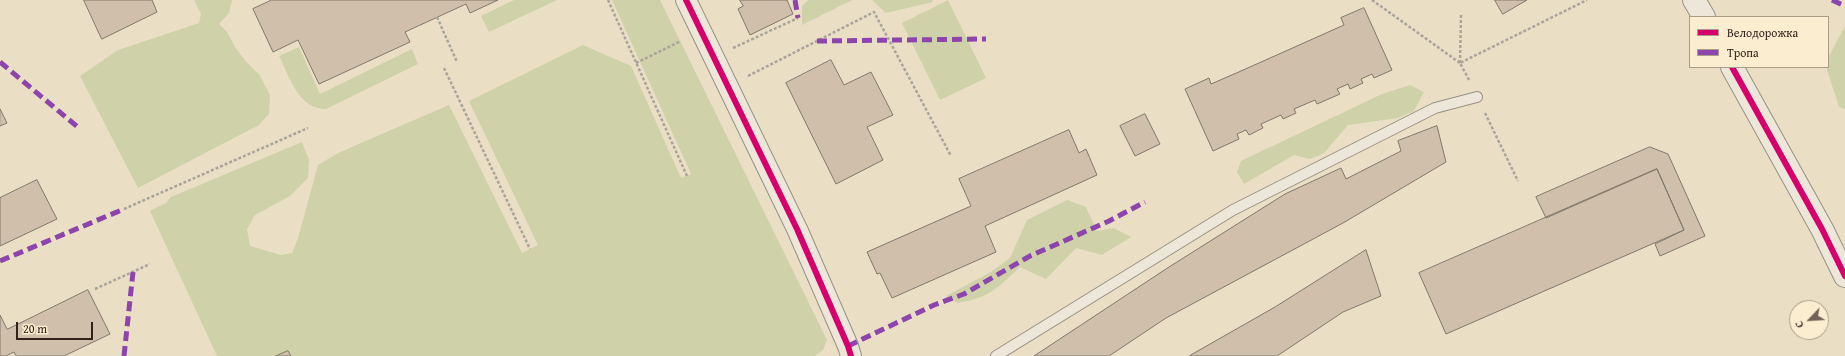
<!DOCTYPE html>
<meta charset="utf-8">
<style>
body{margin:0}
#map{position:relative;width:1845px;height:356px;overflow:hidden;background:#eadfc5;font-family:"Gentium Book Plus",serif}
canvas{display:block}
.legend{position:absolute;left:1689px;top:16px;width:140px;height:52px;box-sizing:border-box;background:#fbeed0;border:1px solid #aa9c87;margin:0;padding:5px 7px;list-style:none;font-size:12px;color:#302219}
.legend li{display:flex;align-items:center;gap:8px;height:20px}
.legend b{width:20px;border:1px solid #aa9c87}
.north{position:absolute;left:1789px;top:300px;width:40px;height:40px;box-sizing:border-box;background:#fbeed0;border:1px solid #aa9c87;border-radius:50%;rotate:245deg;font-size:11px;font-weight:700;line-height:16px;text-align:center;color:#302219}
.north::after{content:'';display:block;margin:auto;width:14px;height:18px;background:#716455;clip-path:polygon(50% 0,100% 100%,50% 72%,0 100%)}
.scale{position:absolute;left:16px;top:322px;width:77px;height:18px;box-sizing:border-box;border:2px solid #302219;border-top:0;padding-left:5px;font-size:12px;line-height:14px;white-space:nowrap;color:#302219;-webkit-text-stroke:3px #fbeed0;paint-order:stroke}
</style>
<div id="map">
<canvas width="1845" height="356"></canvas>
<ul class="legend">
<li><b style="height:5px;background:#d6006c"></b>Велодорожка</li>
<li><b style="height:5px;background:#8e44ad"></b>Тропа</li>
</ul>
<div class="north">С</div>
<div class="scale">20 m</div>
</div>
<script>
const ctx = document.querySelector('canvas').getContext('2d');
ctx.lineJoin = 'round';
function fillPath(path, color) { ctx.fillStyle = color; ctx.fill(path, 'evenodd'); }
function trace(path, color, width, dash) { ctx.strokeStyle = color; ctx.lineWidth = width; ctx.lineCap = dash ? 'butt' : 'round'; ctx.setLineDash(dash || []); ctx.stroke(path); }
fillPath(new Path2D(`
 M194,0H232L229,13L219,24L227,32L235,47L247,63L259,74L270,95L269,114L259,125L138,188L80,76L118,50L199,23L201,14Z
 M514,0H557L489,32L481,16Z
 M612,0H660L827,340L823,350L815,356H217L150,211L166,203L171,197L302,142L309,160L308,178L290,196L255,215L247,229L250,246L281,255L292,253L298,238L318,165L338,153L449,105L522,253L538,245L469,101L583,45L631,66L681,178L691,174Z
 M809,0H852L802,25V6Z
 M872,0H932L933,2L886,13Z
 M948,0L986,78L940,100L902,23Z
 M1845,26V109L1839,107L1826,67H1828V58Z
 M299,47L320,94L412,49L418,64L326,109C298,109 290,77 279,56Z
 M1410,85L1424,92L1414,111L1398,118L1348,125L1324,153L1310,159L1294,155L1244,184L1237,172L1241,161L1382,94Z
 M1067,200L1086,207L1097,231L1114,228L1131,237L1102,255L1076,248L1046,279L1020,267C996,289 991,297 958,303L946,296L991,272L1010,258L1027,220Z`), '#cfd1a9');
const building = new Path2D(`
 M84,0H152L157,12L102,39Z
 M272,0H498L470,13L466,4L405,32L410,42L319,84L298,40L273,52L253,9Z
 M740,0H787L793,14L750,35L738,9L743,6Z
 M1495,0H1527L1503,14Z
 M1364,8L1392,70L1374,78L1372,74L1361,79L1363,83L1350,89L1348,84L1337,89L1340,94L1317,104L1315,100L1294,109L1296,113L1283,119L1281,115L1261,124L1263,128L1249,135L1246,130L1237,134L1239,139L1213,151L1185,89L1209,78L1211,84L1241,71L1344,25L1341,18Z
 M831,60L844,85L871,72L893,115L867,127L883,160L836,184L786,83Z
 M0,109L7,123L0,126Z
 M1145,114L1160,144L1135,156L1120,126Z
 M1437,126L1446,162L1343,223L1166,318L1109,356H1034L1169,267L1285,194L1341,168L1346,179L1401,151L1398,141Z
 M1069,130L1079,153L1086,149L1097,175L985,226L996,252L892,298L880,273L877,274L867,252L971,206L959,179Z
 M1650,147L1668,154L1705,236L1660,256L1655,244L1684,230L1657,169L1546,218L1536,197Z
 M1657,169L1684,230L1446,334L1419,273Z
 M37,180L57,219L0,246V198Z
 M1366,250L1381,296L1343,312L1277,356H1189L1275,307Z
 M88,290L110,334L64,356H16L14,352L6,356H0V315L7,329Z
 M288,351L291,356H276Z`);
fillPath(building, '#d0bfab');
trace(building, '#80786a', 1);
const service = new Path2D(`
 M996,356L1233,210L1435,108L1477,97`);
const minor = new Path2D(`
 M686,0L797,229L848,346L851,356`);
const tertiary = new Path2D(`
 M1694,0L1704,17
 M1732,67L1822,229L1845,276`);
trace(service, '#999182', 12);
trace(minor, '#999182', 22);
trace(tertiary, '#999182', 24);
trace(new Path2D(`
 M608,0L687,176
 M1372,0L1460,63
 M437,17L457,62
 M733,48L798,18
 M636,63L681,41
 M1460,63L1461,14
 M444,68L530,249
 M748,76L874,12L951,156
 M1469,80L1460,63L1587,0
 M1485,113L1518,181
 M124,209L308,128
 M95,289L150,264`), '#aaa49a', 2.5, [3, 2]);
trace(service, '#ede7da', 10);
trace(minor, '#ede7da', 20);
trace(tertiary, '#ede7da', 22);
trace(new Path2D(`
 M795,0L798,18
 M1832,0L1845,6
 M817,41L986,39
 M0,62L80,129
 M0,261L124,209
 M848,346L934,305L964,294L1030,256L1109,221L1145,202
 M124,356L133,272`), '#8e44ad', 5, [10, 5]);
trace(new Path2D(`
 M686,0L797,229L848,346L851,356
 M1732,67L1822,229L1845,276`), '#d6006c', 6);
</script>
